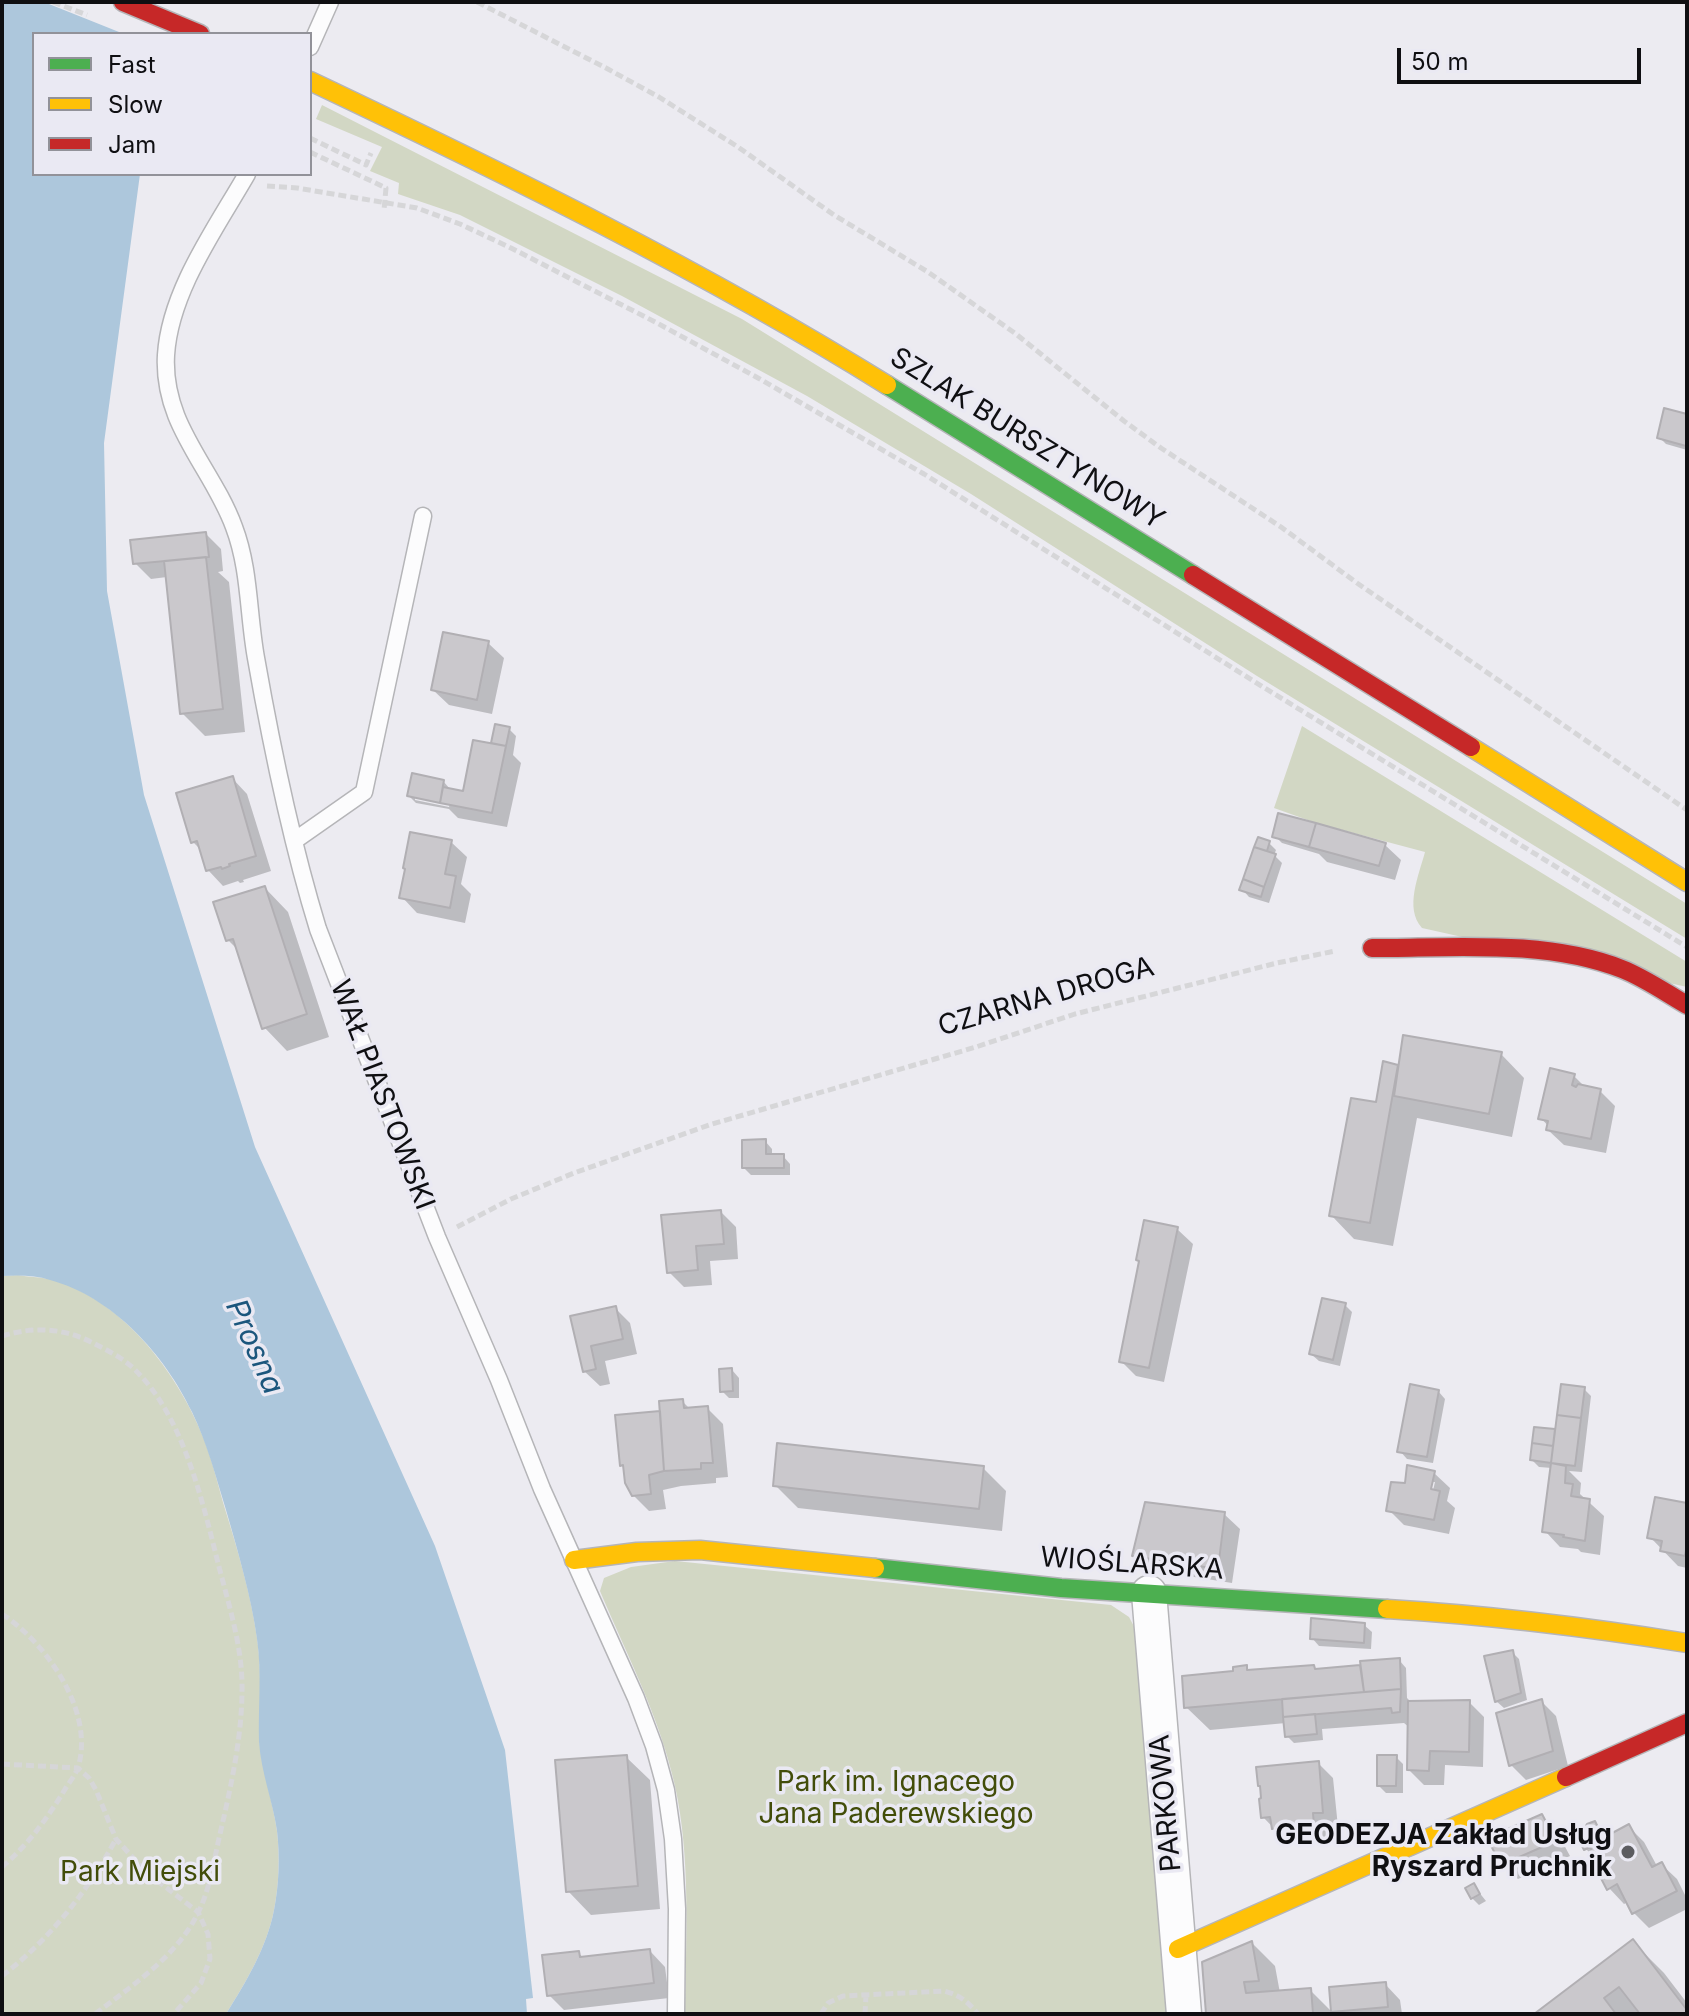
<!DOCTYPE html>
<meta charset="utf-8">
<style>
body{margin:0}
#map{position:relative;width:1689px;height:2016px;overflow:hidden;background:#ecebf1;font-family:Inter,sans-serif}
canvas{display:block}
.frame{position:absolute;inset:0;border:4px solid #0f0f12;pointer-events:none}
.legend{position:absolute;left:32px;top:32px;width:280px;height:144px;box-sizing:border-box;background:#eae9f3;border:2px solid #929299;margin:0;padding:10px 14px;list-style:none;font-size:24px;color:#0f0f12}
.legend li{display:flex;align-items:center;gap:16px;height:40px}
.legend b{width:40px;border:2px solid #929299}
.scale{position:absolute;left:1397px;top:48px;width:244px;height:36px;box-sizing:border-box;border:4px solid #0f0f12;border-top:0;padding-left:10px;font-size:24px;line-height:28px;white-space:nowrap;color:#0f0f12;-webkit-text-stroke:6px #eae9f3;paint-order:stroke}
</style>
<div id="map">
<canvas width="1689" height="2016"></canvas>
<div class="frame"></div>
<ul class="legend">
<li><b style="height:10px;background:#4caf50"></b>Fast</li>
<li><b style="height:10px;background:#ffc107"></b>Slow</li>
<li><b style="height:10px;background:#c62828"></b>Jam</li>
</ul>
<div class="scale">50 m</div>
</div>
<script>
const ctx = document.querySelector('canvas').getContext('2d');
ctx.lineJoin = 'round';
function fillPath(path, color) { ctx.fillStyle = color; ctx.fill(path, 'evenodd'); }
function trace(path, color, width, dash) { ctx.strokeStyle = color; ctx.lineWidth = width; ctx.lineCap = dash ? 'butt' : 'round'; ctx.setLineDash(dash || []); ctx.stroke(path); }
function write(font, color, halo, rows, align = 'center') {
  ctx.font = font + ' Inter,sans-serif'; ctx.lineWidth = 7; ctx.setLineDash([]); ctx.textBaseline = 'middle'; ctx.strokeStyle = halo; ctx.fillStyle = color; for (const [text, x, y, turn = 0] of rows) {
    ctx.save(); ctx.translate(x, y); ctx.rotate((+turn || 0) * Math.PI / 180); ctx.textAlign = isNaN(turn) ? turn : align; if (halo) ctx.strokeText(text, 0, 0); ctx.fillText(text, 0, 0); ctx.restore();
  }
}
fillPath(new Path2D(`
 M322,105L742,319L1687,904V939L1257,676L971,494L807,396L622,296L460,215L398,194L399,183L370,171L382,147L316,119Z
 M1302,726L1687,962V987L1422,928C1404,908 1419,875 1425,852L1316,823L1274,808Z
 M18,1275C28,1277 39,1277 49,1279C121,1297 178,1373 204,1439C213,1462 218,1486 225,1509C238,1551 251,1595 257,1638C261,1665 260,1691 260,1717C260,1727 259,1738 260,1748C264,1776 273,1803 277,1831C280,1857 279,1884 274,1910C267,1947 246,1982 226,2014H2V1276Z
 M675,1561L1111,1605L1129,1617L1138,1634L1170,2014H685C686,1941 691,1858 675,1786C660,1718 627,1655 600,1591L604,1578L631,1567Z`), '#d2d7c4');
fillPath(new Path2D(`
 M2,2H168L160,34H34V174H140L104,443L107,591L144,795L255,1147L435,1546L505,1750L533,1998L526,1999L527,2014H226C246,1982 267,1947 274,1910C279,1884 280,1857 277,1831C273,1802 261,1772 259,1742C258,1708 262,1673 257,1639C251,1596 238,1552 226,1510C216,1477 207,1443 192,1412C165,1355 113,1297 50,1280C35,1275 18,1275 2,1276Z`), '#adc7dc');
fillPath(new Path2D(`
 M44,2H172L164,34H124Z`), '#ecebf1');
fillPath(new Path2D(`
 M1666,411L1687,416V450L1666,444L1659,437Z
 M206,534L221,549L223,571L218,572L229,582L245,732L205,736L182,713L167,577L151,579L135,563Z
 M488,643L504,658L492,714L449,705L433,690Z
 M509,729L516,736L513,755L521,763L507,827L458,818L449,809L416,803L409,796L443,781L450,789L464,793L497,746L493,742ZM415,796L450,803L449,807L415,800Z
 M232,778L247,794L271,871L243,880L244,882L240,883L238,881L223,886L208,870L202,851L193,842Z
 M1275,836L1385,845L1401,860L1395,880L1327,862L1319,854L1282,843Z
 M1259,839L1269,843L1276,850L1274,855L1282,863L1269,903L1249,897L1242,889Z
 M451,842L467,857L461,884L471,894L465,923L417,913L402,897Z
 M265,888L288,912L329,1037L287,1051L264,1027L239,951L228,940Z
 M1501,1054L1524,1078L1512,1137L1417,1118L1393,1246L1354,1239L1331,1215L1377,1104L1384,1064L1400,1067Z
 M1574,1076L1586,1088L1600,1091L1615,1106L1606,1153L1564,1145L1548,1130L1549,1127L1541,1118Z
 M765,1141L772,1149V1156H783L790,1164V1175H751L744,1168Z
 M721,1212L736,1227L738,1259L710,1261L712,1285L684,1287L669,1272Z
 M1177,1229L1193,1244L1164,1382L1136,1376L1121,1361L1141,1262Z
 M1345,1305L1352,1312L1340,1366L1319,1361L1311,1354Z
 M615,1308L630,1323L637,1354L605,1361L610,1384L600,1386L584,1371L572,1318Z
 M732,1370L739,1378V1398H729L722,1391Z
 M1584,1389L1591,1396L1582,1472L1569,1471L1581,1483L1580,1494L1604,1516L1600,1555L1581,1552L1578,1549L1560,1547L1545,1531L1552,1468L1539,1467L1532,1460L1536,1429L1557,1431Z
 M1438,1391L1445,1399L1433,1463L1407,1459L1400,1451Z
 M682,1401L690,1409L707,1408L723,1424L728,1477L716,1478V1483L681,1486L663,1490L666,1509L649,1511L633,1495L626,1469L622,1465L662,1413Z
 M983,1468L1006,1491L1002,1531L798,1508L775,1485Z
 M1434,1473L1450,1488L1447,1501L1455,1508L1449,1534L1404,1525L1389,1510L1407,1486ZM1431,1482H1435L1431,1499L1427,1498Z
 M1687,1505V1568L1678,1566L1650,1537Z
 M1224,1514L1240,1529L1232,1583L1150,1570L1135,1555Z
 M1364,1625L1372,1632L1371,1649L1319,1646L1312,1638Z
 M1512,1652L1519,1659L1527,1700L1504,1708L1496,1701Z
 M1399,1660L1406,1668L1407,1698L1412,1703L1469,1702L1484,1717L1483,1767L1445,1765L1444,1785H1424L1409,1770L1410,1728L1404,1723L1322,1729L1323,1740L1294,1743L1287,1736L1286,1723L1210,1730L1186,1707L1246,1668L1250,1672L1313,1667L1318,1671L1363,1667Z
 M1541,1701L1556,1716L1568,1766L1526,1780L1511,1765Z
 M626,1757L650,1780L660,1909L591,1915L568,1891Z
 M1396,1757L1403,1764V1793H1386L1379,1786Z
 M1318,1763L1333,1778L1338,1827L1328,1828L1329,1840L1289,1844L1263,1817Z
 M1542,1817L1557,1832L1570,1856L1518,1879L1503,1864Z
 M1594,1824L1608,1837L1629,1827L1644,1842L1657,1866L1661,1864L1677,1879L1687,1899V1909L1649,1928L1634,1913L1628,1902L1624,1904L1609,1888L1595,1858L1586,1849Z
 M1474,1886L1486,1901L1479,1905L1472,1898Z
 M1633,1942L1664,1973L1687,2003V2014H1537Z
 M1252,1943L1275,1966L1280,1993L1310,1990L1333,2013L1331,1989L1385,1984L1400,2000L1402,2014H1335L1333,2012V2014H1208L1204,1963Z
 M650,1951L665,1967L669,1998L564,2010L549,1995L578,1953L585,1959Z`), '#0003');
const building = new Path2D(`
 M1664,408L1687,414L1686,446L1657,438Z
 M206,532L209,557L133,564L130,540Z
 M206,557L223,709L180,714L164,561Z
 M443,632L489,641L477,700L431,690Z
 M495,724L510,727L506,746L491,743Z
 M473,740L506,746L492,813L440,803L443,787L463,791Z
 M412,773L444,780L440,803L407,796Z
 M233,776L256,856L229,864L230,866L222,869L221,867L206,871L197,841L191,843L176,793Z
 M1278,813L1316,823L1309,847L1272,837Z
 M1316,823L1386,843L1379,866L1309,847Z
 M410,832L452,840L445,874L456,876L450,908L399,898L405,869L403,868Z
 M1258,837L1270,841L1267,851L1254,847Z
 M1254,847L1276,854L1264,887L1243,879Z
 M1243,879L1264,887L1261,897L1239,890Z
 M265,886L307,1014L262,1029L233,939L226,941L213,902Z
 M1403,1035L1502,1052L1489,1114L1394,1096Z
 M1383,1061L1398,1065L1370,1223L1329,1216L1351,1098L1376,1102Z
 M1550,1068L1575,1074L1572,1085L1576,1087L1578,1084L1601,1089L1591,1139L1546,1130L1548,1121L1538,1119Z
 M766,1139V1154H784V1168H742V1140Z
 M721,1210L724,1244L696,1246L698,1270L667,1273L661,1215Z
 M1144,1220L1178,1227L1149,1368L1119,1362L1139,1261L1136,1260Z
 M1322,1298L1346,1303L1333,1360L1309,1354Z
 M616,1306L623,1339L591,1346L596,1369L583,1372L570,1316Z
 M732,1368L733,1391L720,1392L719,1369Z
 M1410,1384L1439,1390L1427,1457L1397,1452Z
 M1561,1384L1585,1387L1581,1418L1557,1415Z
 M683,1399L684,1408L708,1406L713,1463H701V1469L664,1471L659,1401Z
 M660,1411L664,1471L649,1475L651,1494L632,1496L625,1483L623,1465L620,1466L615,1415Z
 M1557,1415L1581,1418L1575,1466L1551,1463Z
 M1534,1427L1555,1429L1553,1446L1532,1443Z
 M777,1443L984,1466L979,1509L773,1486Z
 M1532,1443L1553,1446L1551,1463L1530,1460Z
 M1551,1463L1566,1466L1565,1483L1573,1484L1571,1496L1590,1499L1585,1541L1563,1537L1564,1535L1542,1532Z
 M1407,1465L1435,1471L1431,1489L1440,1491L1434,1520L1386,1511L1391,1482L1405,1483Z
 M1655,1497L1687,1503V1544L1685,1556L1660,1551L1662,1541L1647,1538Z
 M1145,1502L1225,1512L1218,1569L1132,1556Z
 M1311,1618L1365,1623L1364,1643L1310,1639Z
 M1513,1650L1521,1693L1495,1702L1484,1656Z
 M1400,1658L1401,1689L1364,1692L1360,1661Z
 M1247,1665V1670L1314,1665L1315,1669L1360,1665L1364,1692L1184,1708L1182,1676L1233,1671V1667Z
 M1401,1689L1400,1712L1392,1713L1391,1708L1283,1717L1282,1699Z
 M1542,1699L1553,1751L1509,1766L1496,1713Z
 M1470,1700L1469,1752L1430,1751L1429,1771L1407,1770L1408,1701Z
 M1315,1714L1317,1734L1285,1737L1283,1717Z
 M627,1755L638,1886L566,1892L555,1760Z
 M1377,1755H1397L1396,1786H1377Z
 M1319,1761L1323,1813H1313L1314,1825L1272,1829L1270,1817L1261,1818L1259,1799L1261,1798L1260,1786H1258L1256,1767Z
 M1542,1814L1556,1841L1501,1865L1487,1838Z
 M1595,1821L1603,1838L1629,1824L1652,1867L1662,1862L1677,1891L1632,1914L1617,1884L1607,1890L1590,1857L1594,1856L1590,1847L1584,1850L1582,1846V1832L1587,1824Z
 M1474,1883L1480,1894L1471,1899L1465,1888Z
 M1633,1939L1687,2010V2014H1640L1619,1987L1604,1998L1616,2014H1534Z
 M1252,1941L1259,1981L1244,1982L1246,1993L1311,1988L1313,2013L1206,2014L1202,1962Z
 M650,1949L654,1983L547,1996L542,1955L579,1951L580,1957Z
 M1386,1982L1388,2007L1331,2012L1329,1987Z`);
fillPath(building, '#cac8cc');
trace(building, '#b1afb3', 2);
const lane = new Path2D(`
 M310,47L330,2
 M247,174C216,228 170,291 166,355C162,425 212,467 234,527C250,569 248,614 256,658C272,749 291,841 318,929L437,1237L499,1380L542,1489L636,1698L654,1746L666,1790L673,1839L677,1909L676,2014
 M294,841L364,792L423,516`);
const street = new Path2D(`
 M1149,1593L1184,2014`);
const fast = new Path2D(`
 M887,385L1193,575
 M875,1568L1061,1588L1387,1609`);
const slow = new Path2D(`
 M310,81C506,174 702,270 887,385
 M1471,747L1687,882
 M574,1560L637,1552L700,1550L875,1568
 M1387,1609C1488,1615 1587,1627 1687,1643
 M1178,1949L1566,1777`);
const jam = new Path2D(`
 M123,2L200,34
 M1193,575L1471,747
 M1372,948C1453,948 1546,939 1622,969C1645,978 1666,993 1687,1005
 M1566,1777L1687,1723`);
trace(lane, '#b5b5b8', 19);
trace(street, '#b5b5b8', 37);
trace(fast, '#b5b5b8', 21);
trace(slow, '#b5b5b8', 21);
trace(jam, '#b5b5b8', 21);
trace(new Path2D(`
 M53,2L87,15
 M477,2L606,68L659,97L738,147L834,215L928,272L1016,334L1124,421L1161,448L1281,527L1357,583L1687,810
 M310,138L366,165L371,153
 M310,152L386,188L384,210
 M267,186L297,188L417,208L460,224L511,248L657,323L758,378L924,474L1263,687L1687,947
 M457,1227L511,1199L574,1173L709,1125L976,1047L1075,1014L1277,963L1335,951
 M2,1336C35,1326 65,1328 95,1344C111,1352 128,1361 140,1375C184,1421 203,1503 218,1563C228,1602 241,1642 242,1682C243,1737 230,1790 218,1843C213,1866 209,1891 198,1913C177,1956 133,1985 95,2014
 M2,1614C46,1643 93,1709 79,1764C77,1772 72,1779 67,1786C49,1816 29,1844 2,1867
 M2,1764L78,1768L89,1778L96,1790L116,1839L146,1872L198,1912L208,1934L210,1959L201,1983L174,2014
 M2,1976C49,1940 88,1891 116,1839
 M821,2014L828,2003L843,1996L944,1991C960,1995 968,2002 978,2014
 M865,2014L866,1995`), '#d6d6d8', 5, [8, 4]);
trace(lane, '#fcfcfd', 16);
trace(street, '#fcfcfd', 34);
trace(fast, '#4caf50', 18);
trace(slow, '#ffc107', 18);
trace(jam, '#c62828', 18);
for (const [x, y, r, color] of [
 [1628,1852,8,"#5c5c60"]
]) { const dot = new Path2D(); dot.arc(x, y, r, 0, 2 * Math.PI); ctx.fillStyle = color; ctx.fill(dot); trace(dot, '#eae9f3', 3); }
write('28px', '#0f0f12', '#eae9f3', [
 ["SZLAK BURSZTYNOWY",1027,439,32],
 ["CZARNA DROGA",1046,997,-16],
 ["WAŁ PIASTOWSKI",382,1095,69],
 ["WIOŚLARSKA",1132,1564,4],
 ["PARKOWA",1166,1803,-95]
]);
write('28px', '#424d09', '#eae9f3', [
 ["Park im. Ignacego",896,1783],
 ["Jana Paderewskiego",896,1815],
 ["Park Miejski",140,1873]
]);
write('bold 28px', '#0f0f12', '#eae9f3', [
 ["GEODEZJA Zakład Usług",1612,1836],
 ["Ryszard Pruchnik",1612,1868]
], 'right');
write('italic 30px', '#1b567d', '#eae9f3', [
 ["Prosna",254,1347,66]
]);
</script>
